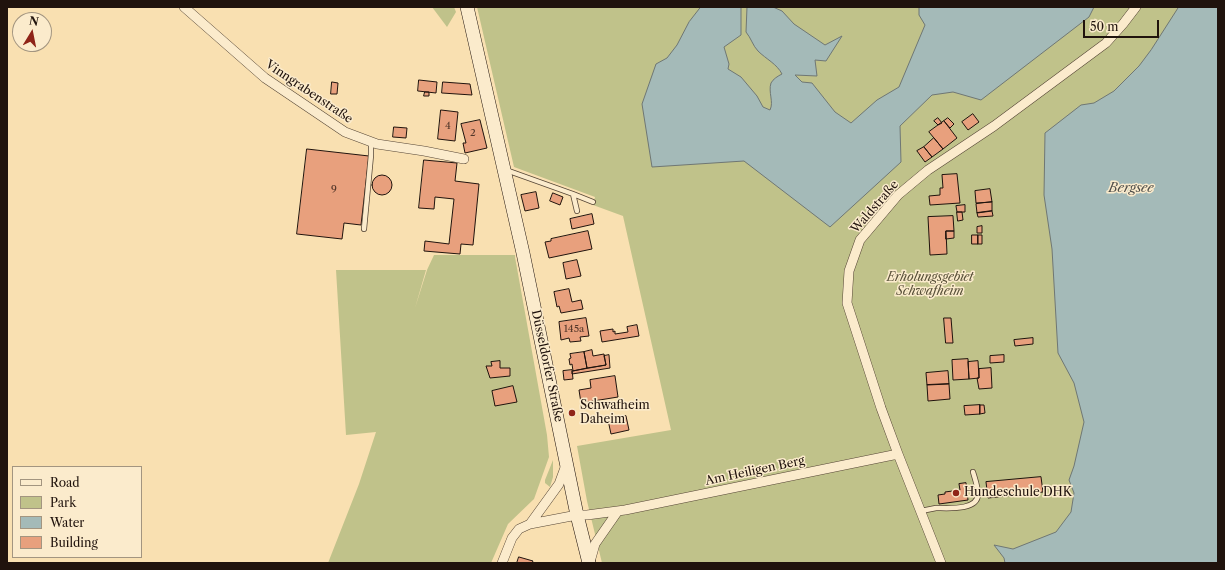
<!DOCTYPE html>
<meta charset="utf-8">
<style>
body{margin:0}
#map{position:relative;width:1225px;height:570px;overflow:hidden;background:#f9e0b1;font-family:"Libre Caslon Text",serif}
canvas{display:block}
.frame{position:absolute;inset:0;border:8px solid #20130d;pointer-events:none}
.legend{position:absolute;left:12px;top:466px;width:130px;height:92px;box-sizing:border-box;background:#fbebcc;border:1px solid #a39580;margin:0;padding:5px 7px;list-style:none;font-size:12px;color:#20130d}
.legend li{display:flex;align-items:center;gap:8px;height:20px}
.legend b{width:20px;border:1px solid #a39580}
.north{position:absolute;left:12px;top:12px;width:40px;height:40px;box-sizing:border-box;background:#fbebcc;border:1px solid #a39580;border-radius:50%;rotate:10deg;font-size:11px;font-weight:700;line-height:16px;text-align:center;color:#20130d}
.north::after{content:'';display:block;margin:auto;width:14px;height:18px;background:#8f2418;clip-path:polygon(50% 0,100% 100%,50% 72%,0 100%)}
.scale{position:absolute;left:1083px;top:20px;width:76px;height:18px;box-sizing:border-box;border:2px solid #20130d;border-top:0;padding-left:5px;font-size:12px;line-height:14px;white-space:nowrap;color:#20130d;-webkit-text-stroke:3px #fbebcc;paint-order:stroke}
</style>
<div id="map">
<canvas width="1225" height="570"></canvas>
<div class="frame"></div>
<ul class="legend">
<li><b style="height:5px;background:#fbebcc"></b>Road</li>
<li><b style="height:11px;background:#c0c28a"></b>Park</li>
<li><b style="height:11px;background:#a4bab8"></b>Water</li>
<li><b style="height:11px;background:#e8a07d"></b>Building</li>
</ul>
<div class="north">N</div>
<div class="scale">50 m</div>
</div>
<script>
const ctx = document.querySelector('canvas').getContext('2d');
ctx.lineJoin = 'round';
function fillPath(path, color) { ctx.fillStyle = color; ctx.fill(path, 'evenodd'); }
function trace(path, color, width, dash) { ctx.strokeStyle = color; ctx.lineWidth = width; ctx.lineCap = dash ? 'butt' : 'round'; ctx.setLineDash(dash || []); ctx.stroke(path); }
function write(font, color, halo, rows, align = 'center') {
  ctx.font = font + ' "Libre Caslon Text",serif'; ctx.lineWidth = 3; ctx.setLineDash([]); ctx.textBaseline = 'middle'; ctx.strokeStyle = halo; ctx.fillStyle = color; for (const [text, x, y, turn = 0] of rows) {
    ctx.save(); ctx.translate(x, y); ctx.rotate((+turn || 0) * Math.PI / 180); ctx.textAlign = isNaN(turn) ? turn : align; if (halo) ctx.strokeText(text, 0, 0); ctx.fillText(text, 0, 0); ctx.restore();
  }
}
fillPath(new Path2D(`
 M432,7H454L456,12L447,27Z
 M477,7H1218V563H602L587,501L577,446L671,430L623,216L593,205L595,197L514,167Z
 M434,255H515V257L547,435L549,457L534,499L508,524L491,563H328L359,484L376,432L346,435L336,270H426L415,308L427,270Z
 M553,460V477L550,487L545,483V480Z`), '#c0c28a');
const water = new Path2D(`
 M701,7H741V35L724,47L729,64L728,69L741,77L757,96L763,107L770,110C774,102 768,92 771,83C773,79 778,76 782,74C777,64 766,59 758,51C753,46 751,38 746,32L747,7H773L782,11L794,24L825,45L842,36L826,61L815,60L817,76L795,75L802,82L812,83L835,112L851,123L877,100L899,87L925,25L919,15V7H1094L1089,17L981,100L953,92L932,95L900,126L901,162L830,227L744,161L652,167L642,104L656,64L667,58L677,45L689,22Z
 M1179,7H1218V563H1005L1004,558L994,545L1013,549L1056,532L1071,512L1074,493L1069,480L1074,466L1084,422L1074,383L1058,353L1052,249L1044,195L1045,133L1081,105L1094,103L1114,91L1139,66L1151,50Z`);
fillPath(water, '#a4bab8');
trace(water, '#6f7774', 1);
const building = new Path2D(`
 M419,80L437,82L436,93L418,91Z
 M332,82L338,83L337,94H331Z
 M443,82L470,84L472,95L442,93Z
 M425,92H429V96H424Z
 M441,110L458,112L455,141L438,139Z
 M973,114L979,122L968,130L962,122Z
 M938,118L942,123L938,125L934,121Z
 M948,118L954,124L950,128L944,121Z
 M480,120L487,148L465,153L463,143H466L461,124Z
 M944,121L957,138L943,149L929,132Z
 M394,127L407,128L406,138L393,137Z
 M934,138L943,149L932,157L924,147Z
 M924,147L932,157L925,162L917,151Z
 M307,149L369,156L361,225L344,223L342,239L297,234Z
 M424,160L457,163L455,181L479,184L473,245L461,244L460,254L424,251L425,241L449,244L454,199L435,197L434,209L419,208Z
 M957,174L960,203L930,205L929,196L940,195V188H943L942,175Z
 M372 185a10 10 0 1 1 20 0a10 10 0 1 1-20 0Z
 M990,189L992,202L976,203L975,191Z
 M536,192L539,208L525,211L521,195Z
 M553,193L563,197L560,205L550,201Z
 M992,202V211L977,213L976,204Z
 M965,205V212H957L956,206Z
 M992,211L993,216L978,217L977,213Z
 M957,212H962L963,220L958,221Z
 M592,214L594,224L572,229L570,219Z
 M953,216L954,231H946L947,254L930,255L928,217Z
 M982,226V233H977V227Z
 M588,231L592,249L549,258L545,242L551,241V239Z
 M946,231H954V238L946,239Z
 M972,235H978V244H972Z
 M978,235H982V244H978Z
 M577,260L581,276L566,279L563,263Z
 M569,289L572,302L581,300L583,309L561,313L559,306L557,307L554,292Z
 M586,318L589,336L580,337L581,341L570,342L569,338L561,340L559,322Z
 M944,318H951L953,343H946Z
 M637,325L639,336L602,342L600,331L613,329V332L615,331V334L628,332L627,327Z
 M1033,338V344L1015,346L1014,340Z
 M592,350L593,356L604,354L606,365L587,368L584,352Z
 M584,352L587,368L573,371L572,364L570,365L569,359L571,358L570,354Z
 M609,355L610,368L572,374V371L606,365L604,356Z
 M1004,355V362L990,363V356Z
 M968,359L969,379L953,380L952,360Z
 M500,361V368H510V376L490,378L486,366H492L491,362Z
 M978,361L979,378L969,379L968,362Z
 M991,368L992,388L979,389L977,378H979V369Z
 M572,370L573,379L564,380L563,371Z
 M948,371L949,384L927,385L926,373Z
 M615,376L618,397L581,403L579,390L591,388L590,380Z
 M949,384L950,399L928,401L927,385Z
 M513,386L517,402L495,406L492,391Z
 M980,405V414L965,415L964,406Z
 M980,405H984L985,413L980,414Z
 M626,416L629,430L611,434L608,420Z
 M1041,477L1043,492L988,498L986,482Z
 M966,483L968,500L939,504L938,495L945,494V492L960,490L959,484Z
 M519,557L533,561L532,563H517Z`);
fillPath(building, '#e8a07d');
trace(building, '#20130d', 1);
const service = new Path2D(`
 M506,170L573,194L577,211
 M573,194L593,202
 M364,229L371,155V142
 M921,511C926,510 931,509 936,508C947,508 978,511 978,494C978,487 975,479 973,472`);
const minor = new Path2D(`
 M184,7L265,78L345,132L377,144L424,151L464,159
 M530,524L559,484L566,465
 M590,562L595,544L618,511
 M502,563L512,538L519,529L530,524L577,515H587L625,510L898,454
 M941,563L898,454L881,408L847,303L849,271L860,240L898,195L928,170L994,126L1106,43L1123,24L1136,7`);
const secondary = new Path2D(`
 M467,7L523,253L577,515L589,563`);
trace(service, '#564636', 6);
trace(minor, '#564636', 10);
trace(secondary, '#20130d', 14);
trace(service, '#fbebcc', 4.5);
trace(minor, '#fbebcc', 9);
trace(secondary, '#fbebcc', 13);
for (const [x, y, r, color] of [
 [572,413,4,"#8f2418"],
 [956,493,4,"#8f2418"]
]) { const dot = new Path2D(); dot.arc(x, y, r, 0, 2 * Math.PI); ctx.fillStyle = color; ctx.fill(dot); trace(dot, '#fbebcc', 1.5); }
write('10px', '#523629', null, [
 ["4",448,126],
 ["2",473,133],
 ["9",334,189],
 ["145a",574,329]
]);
write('12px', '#20130d', '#fbebcc', [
 ["Vinngrabenstraße",309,92,34],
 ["Waldstraße",875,207,-49],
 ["Düsseldorfer Straße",547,366,78],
 ["Am Heiligen Berg",755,471,-12]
]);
write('italic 12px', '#585039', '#fbebcc', [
 ["Erholungsgebiet",930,278],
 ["Schwafheim",930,292]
]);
write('12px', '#20130d', '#fbebcc', [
 ["Schwafheim",580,406],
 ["Daheim",580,420],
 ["Hundeschule DHK",964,493]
], 'left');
write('italic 13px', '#4e4d49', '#fbebcc', [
 ["Bergsee",1131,188]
]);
</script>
